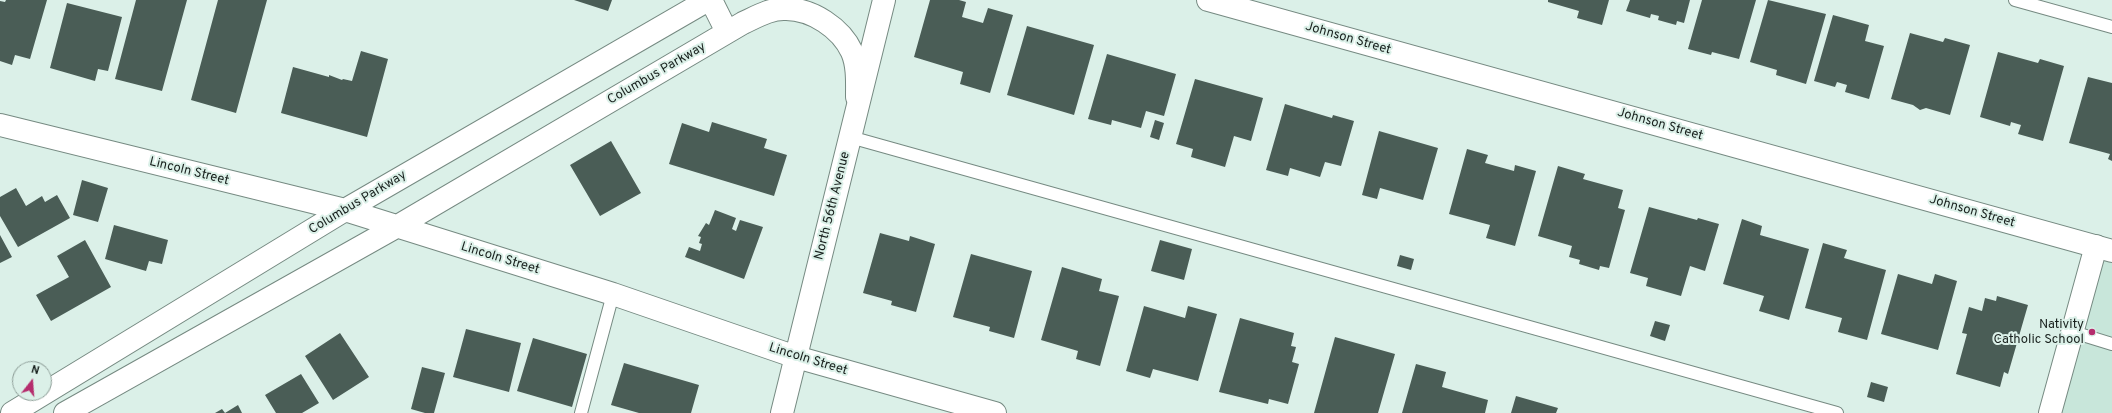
<!DOCTYPE html>
<style>
body{margin:0}
#map{position:relative;width:2112px;height:413px;overflow:hidden;background:#dbf0e8;font-family:Overpass,sans-serif}
canvas{display:block}
.north{position:absolute;left:12px;top:361px;width:40px;height:40px;box-sizing:border-box;background:#dbf0e8;border:1px solid #8d9d97;border-radius:50%;rotate:17deg;font-size:11px;font-weight:700;line-height:16px;text-align:center;color:#18201d}
.north::after{content:'';display:block;margin:auto;width:14px;height:18px;background:#b52d6d;clip-path:polygon(50% 0,100% 100%,50% 72%,0 100%)}
</style>
<div id="map">
<canvas width="2112" height="413"></canvas>
<div class="north">N</div>
</div>
<script>
const ctx = document.querySelector('canvas').getContext('2d');
ctx.lineJoin = 'round';
function fillPath(path, color) { ctx.fillStyle = color; ctx.fill(path, 'evenodd'); }
function trace(path, color, width, dash) { ctx.strokeStyle = color; ctx.lineWidth = width; ctx.lineCap = dash ? 'butt' : 'round'; ctx.setLineDash(dash || []); ctx.stroke(path); }
function write(font, color, halo, rows, align = 'center') {
  ctx.font = font + ' Overpass,sans-serif'; ctx.lineWidth = 4; ctx.setLineDash([]); ctx.textBaseline = 'middle'; ctx.strokeStyle = halo; ctx.fillStyle = color; for (const [text, x, y, turn = 0] of rows) {
    ctx.save(); ctx.translate(x, y); ctx.rotate((+turn || 0) * Math.PI / 180); ctx.textAlign = isNaN(turn) ? turn : align; if (halo) ctx.strokeText(text, 0, 0); ctx.fillText(text, 0, 0); ctx.restore();
  }
}
fillPath(new Path2D(`
 M2096,246L2112,251V413H2050Z`), '#c8e6da');
fillPath(new Path2D(`
 M6,0H47L30,59L15,55L12,65L0,61V1L5,2Z
 M136,0H187L162,91L115,79Z
 M218,0H267L236,113L191,100Z
 M574,0H612L608,11Z
 M930,0H959L966,2L962,17L983,23L988,8L1013,15L990,93L960,84L963,72L914,57Z
 M1548,0H1609L1602,25L1577,18L1579,11L1548,2Z
 M1630,0H1690L1684,23L1677,21L1676,25L1658,20L1659,16L1651,14L1650,18L1626,11Z
 M1702,0H1756L1739,59L1712,52L1711,55L1688,49Z
 M1768,0L1826,14L1806,84L1776,75L1777,70L1750,62Z
 M67,3L122,17L108,71L98,69L95,81L50,68Z
 M1833,15L1869,25L1865,41L1884,46L1869,99L1845,92L1847,85L1837,82L1835,87L1814,81Z
 M1027,26L1094,45L1074,115L1007,95Z
 M1910,33L1943,42L1945,38L1970,45L1950,115L1926,108L1920,110L1913,105L1891,99Z
 M361,51L388,59L367,137L281,113L293,67L329,77V75L342,80L343,79L352,81Z
 M1998,52L2038,63L2040,59L2064,66L2043,141L2018,134L2021,125L2011,122L2010,126L1980,117Z
 M1107,54L1176,74L1164,116L1146,111L1141,128L1112,120L1111,125L1088,119Z
 M2088,77L2112,83V161L2108,159L2110,154L2069,143Z
 M1195,79L1263,98L1251,141L1234,136L1225,167L1191,157L1193,149L1176,144Z
 M1285,104L1332,118L1333,115L1354,121L1341,166L1325,162L1320,177L1290,168L1288,176L1266,170Z
 M1155,120L1164,123L1159,140L1150,137Z
 M712,122L767,139L764,148L787,155L774,196L669,164L682,123L709,132Z
 M1379,131L1438,148L1423,200L1380,188L1377,199L1362,195Z
 M611,141L641,193L600,216L570,165Z
 M1467,149L1488,155L1485,163L1514,171L1515,165L1536,171L1515,246L1486,238L1490,225L1449,214Z
 M1558,166L1585,174L1583,179L1623,190L1618,208L1625,210L1609,268L1600,266L1599,270L1579,264L1580,260L1569,257L1572,246L1538,236Z
 M82,180L108,188L98,222L73,215Z
 M16,188L26,206L42,196L45,202L57,195L70,218L18,247L0,216V197Z
 M1649,207L1697,220L1698,218L1719,224L1705,271L1690,266L1681,296L1646,286L1648,278L1630,273Z
 M715,210L736,218L732,229L736,231L740,220L763,227L744,279L685,257L689,247L700,251L702,244L699,243L701,237L698,236L706,223L709,225Z
 M1742,219L1762,226L1760,235L1809,249L1789,320L1759,311L1764,296L1723,284Z
 M114,225L168,240L162,264L149,261L146,271L105,259Z
 M880,233L909,241L910,236L935,244L916,312L891,305L892,301L863,293Z
 M0,235L12,257L0,263Z
 M85,240L111,287L51,321L36,295L69,277L57,256Z
 M1160,240L1192,249L1184,280L1151,271Z
 M1823,243L1847,250L1844,258L1886,270L1867,340L1838,332L1842,318L1805,308Z
 M971,254L1032,271L1014,338L989,331L990,327L953,317Z
 M1400,255L1414,259L1411,270L1397,266Z
 M1062,267L1102,279L1099,291L1119,296L1100,366L1076,359L1078,351L1041,340Z
 M1898,274L1932,284L1935,274L1957,281L1938,350L1881,334Z
 M1997,296L2028,305L2008,374L2004,372L2000,387L1956,374L1967,334L1962,333L1969,307L1982,311L1985,298L1996,301Z
 M1144,306L1185,318L1188,306L1217,314L1198,381L1153,369L1150,378L1126,371Z
 M1240,318L1294,333L1291,346L1296,347L1292,362L1299,364L1288,404L1269,399L1268,404L1219,392Z
 M1655,321L1670,325L1665,341L1650,336Z
 M466,329L521,343L509,392L453,377Z
 M340,333L369,377L333,400L305,356Z
 M1335,337L1395,354L1378,413H1314Z
 M533,338L587,354L572,407L517,391Z
 M624,363L699,385L691,413H639L611,405Z
 M1416,364L1446,372L1442,387L1488,400L1485,413H1402Z
 M422,367L445,373L434,413H425L411,409Z
 M301,374L319,403L302,413H276L265,395Z
 M1871,382L1888,387L1884,402L1867,397Z
 M1516,396L1558,408L1556,413H1511Z
 M238,405L242,413H215L222,409L225,413Z`), '#4a5d56');
const lane = new Path2D(`
 M2015,0L2112,27
 M850,137L1837,413
 M2073,332L2112,344
 M581,413L613,294`);
const street = new Path2D(`
 M711,0L727,32
 M0,125L345,210L613,294L796,357L995,413
 M12,413L345,210L708,0
 M65,413L396,227L743,23C756,17 771,8 786,9C812,9 841,28 852,52C858,66 857,82 857,97
 M2050,413L2096,246`);
const secondary = new Path2D(`
 M1208,0L2112,251
 M782,413L884,0`);
trace(lane, '#768a82', 14);
trace(street, '#768a82', 24);
trace(secondary, '#768a82', 24);
trace(lane, '#fff', 12);
trace(street, '#fff', 22);
trace(secondary, '#fff', 22);
for (const [x, y, r, color] of [
 [2092,332,4,"#b52d6d"]
]) { const dot = new Path2D(); dot.arc(x, y, r, 0, 2 * Math.PI); ctx.fillStyle = color; ctx.fill(dot); trace(dot, '#dbf0e8', 1.5); }
write('13px', '#18201d', '#dbf0e8', [
 ["Johnson Street",1348,39,16],
 ["Columbus Parkway",657,74,-30],
 ["Johnson Street",1660,125,16],
 ["Lincoln Street",189,172,14],
 ["Columbus Parkway",358,203,-31],
 ["North 56th Avenue",833,206,-76],
 ["Johnson Street",1972,212,16],
 ["Lincoln Street",500,259,17],
 ["Lincoln Street",808,360,17]
]);
write('13px', '#18201d', '#dbf0e8', [
 ["Nativity",2084,325],
 ["Catholic School",2084,340]
], 'right');
</script>
